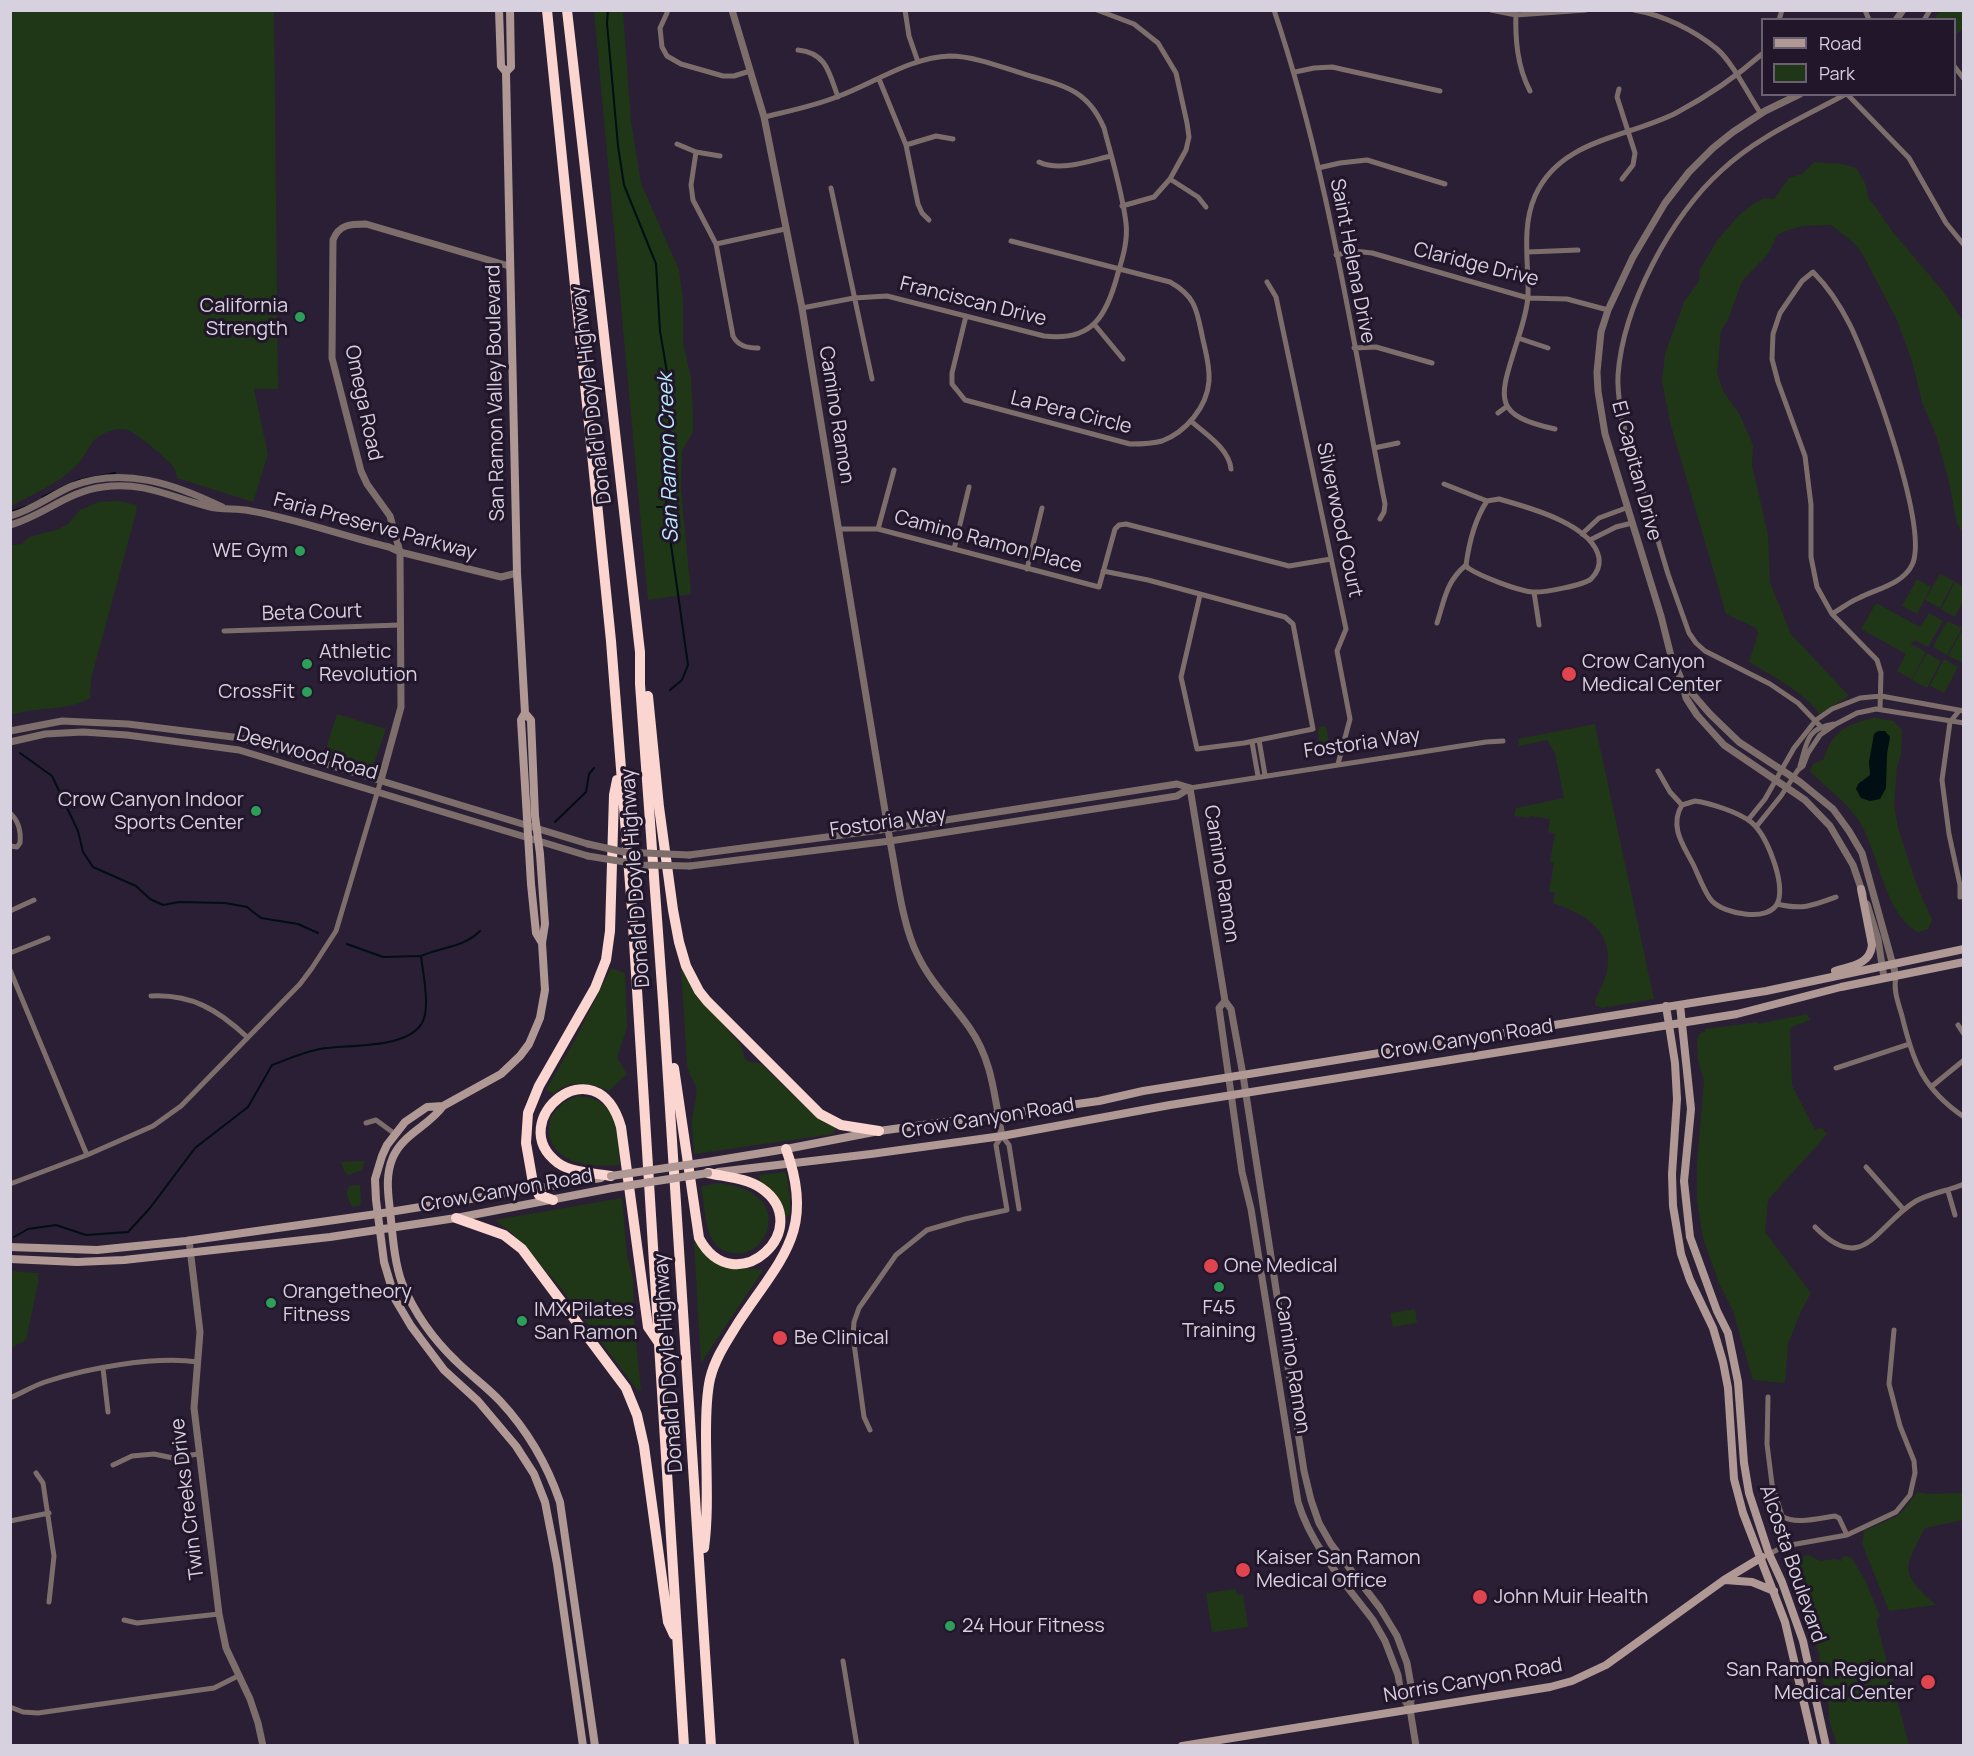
<!DOCTYPE html>
<style>
body{margin:0}
#map{position:relative;width:1974px;height:1756px;overflow:hidden;background:#2b1f35;font-family:Manrope,sans-serif}
canvas{display:block}
.frame{position:absolute;inset:0;border:12px solid #d7d0df;pointer-events:none}
.legend{position:absolute;left:1761px;top:18px;width:195px;height:78px;box-sizing:border-box;background:#21162a;border:2px solid #6a6072;margin:0;padding:8px 10px;list-style:none;font-size:18px;color:#d7d0df}
.legend li{display:flex;align-items:center;gap:12px;height:30px}
.legend b{width:30px;border:2px solid #6a6072}
</style>
<div id="map">
<canvas width="1974" height="1756"></canvas>
<div class="frame"></div>
<ul class="legend">
<li><b style="height:8px;background:#b09895"></b>Road</li>
<li><b style="height:16px;background:#1f3716"></b>Park</li>
</ul>
</div>
<script>
const ctx = document.querySelector('canvas').getContext('2d');
ctx.lineJoin = 'round';
function fillPath(path, color) { ctx.fillStyle = color; ctx.fill(path, 'evenodd'); }
function trace(path, color, width, dash) { ctx.strokeStyle = color; ctx.lineWidth = width; ctx.lineCap = dash ? 'butt' : 'round'; ctx.setLineDash(dash || []); ctx.stroke(path); }
function write(font, color, halo, rows, align = 'center') {
  ctx.font = font + ' Manrope,sans-serif'; ctx.lineWidth = 6; ctx.setLineDash([]); ctx.textBaseline = 'middle'; ctx.strokeStyle = halo; ctx.fillStyle = color; for (const [text, x, y, turn = 0] of rows) {
    ctx.save(); ctx.translate(x, y); ctx.rotate((+turn || 0) * Math.PI / 180); ctx.textAlign = isNaN(turn) ? turn : align; if (halo) ctx.strokeText(text, 0, 0); ctx.fillText(text, 0, 0); ctx.restore();
  }
}
fillPath(new Path2D(`
 M11,10L274,11L278,389H254L268,454L253,502L177,478C176,475 176,471 175,469C168,459 139,435 128,430C120,427 108,431 101,435C90,441 86,455 78,464C60,483 33,494 11,506Z
 M594,11H623L631,122L641,183L679,270L683,301V343L691,378L693,413V432L682,451L681,489L691,594L648,600Z
 M1940,11H1963V29L1955,35L1954,20L1934,19Z
 M1814,162L1843,164L1856,168L1866,185L1868,197L1879,212L1892,231L1942,290L1963,321V533L1957,524L1949,482L1937,438L1922,402L1912,361L1897,320L1862,253L1854,243L1831,225L1803,226L1788,230L1777,235L1768,254L1742,281L1728,320L1721,331L1717,372L1723,391L1740,415L1753,445L1752,465L1768,535L1770,583L1791,634L1849,696L1819,714C1806,693 1770,675 1749,662L1758,634L1756,628L1726,614L1670,422L1662,381L1665,354L1684,302L1699,281L1700,269L1717,241L1738,216L1753,204L1765,198L1774,199L1789,178L1802,174Z
 M119,501L137,505L136,513L91,679L90,698C66,712 37,706 11,715V545L22,544L29,537L59,529L68,524L80,510L98,502Z
 M1940,574L1954,581L1940,608L1925,600Z
 M1917,579L1931,587L1917,614L1902,606Z
 M1955,582L1963,587V601L1955,617L1941,609Z
 M1876,603L1920,627L1929,613L1943,621L1928,647L1914,640L1911,644L1926,652L1912,679L1897,671L1906,654L1861,629Z
 M1947,621L1962,628L1947,655L1933,647Z
 M1963,629L1964,662L1963,663L1948,656Z
 M1927,653L1941,661L1927,688L1912,680Z
 M1944,659L1958,667L1944,693L1930,686Z
 M337,714L386,729L373,766L365,767L324,755Z
 M1875,718L1893,721L1902,730L1901,755L1897,767L1894,804L1898,828L1916,883L1932,920L1928,929L1919,932C1886,919 1879,852 1859,821C1846,801 1826,788 1810,771L1813,764L1824,759C1831,732 1848,723 1875,718Z
 M1595,724L1654,999L1602,1008L1595,1005V1002C1598,991 1605,982 1607,971C1614,931 1586,914 1553,903L1555,893L1549,892L1554,863L1550,862L1555,834L1548,832L1550,819L1530,816L1529,818L1514,816L1516,808L1564,798L1555,753L1547,740L1519,746L1518,739Z
 M1326,726L1331,754L1322,755L1318,733L1319,727Z
 M684,967L723,1024L741,1045L745,1059L750,1062L760,1063L809,1110L837,1127L833,1134L694,1154C694,1144 692,1135 692,1125C692,1114 698,1095 696,1087C693,1079 688,1073 687,1064L681,968Z
 M611,968L625,973L627,1027L617,1058L627,1074L609,1091C592,1083 568,1078 554,1094L546,1090L575,1040Z
 M1807,1014L1810,1020L1790,1028L1792,1085L1815,1130L1822,1128L1827,1134L1768,1200L1765,1232L1811,1293L1801,1311L1788,1344L1785,1383L1753,1380L1733,1311L1719,1283L1703,1238L1697,1201V1163L1704,1081L1698,1060L1697,1039L1700,1033L1705,1032V1029L1758,1022V1024Z
 M577,1096C583,1097 591,1097 596,1100C620,1110 617,1143 620,1165C596,1167 561,1167 550,1139C548,1133 550,1122 551,1116L564,1102Z
 M365,1161L362,1170L349,1175L345,1173L341,1162Z
 M786,1172L790,1199V1215L785,1216L777,1196L760,1181L759,1175Z
 M717,1183C734,1185 753,1189 763,1203C779,1224 759,1258 733,1253C727,1252 721,1250 716,1245C704,1230 705,1204 701,1187Z
 M360,1185L361,1203L359,1206L352,1207C349,1200 344,1193 349,1186Z
 M622,1198L627,1256L633,1278L634,1320L641,1390L638,1391L560,1287L513,1234L495,1220Z
 M696,1242C717,1273 731,1265 763,1270L701,1363L694,1243Z
 M11,1271L38,1273V1283L26,1340L11,1348Z
 M1415,1309L1417,1323L1393,1327L1390,1313Z
 M1917,1492L1927,1494L1963,1493V1520L1925,1528C1903,1569 1900,1573 1936,1605L1889,1611L1862,1543L1864,1531L1895,1517L1904,1510Z
 M1806,1555H1809L1820,1561L1835,1559L1841,1561L1843,1556L1851,1557L1865,1580L1880,1616L1876,1620L1909,1745H1837L1829,1720V1707L1820,1669L1819,1653L1795,1583L1802,1558Z
 M1236,1589L1237,1595L1243,1594L1248,1627L1212,1632L1206,1593Z`), '#1f3716');
fillPath(new Path2D(`
 M1878,731H1885L1890,737L1887,754L1886,788L1880,799L1870,801L1861,798L1856,789L1858,784L1870,775L1869,762L1874,734Z`), '#010e14');
trace(new Path2D(`
 M608,10L607,23L618,146L624,185L656,264L660,331L670,390L669,466L666,509L688,665L682,680L670,690
 M43,497L79,480L115,473
 M657,507H666
 M10,512L28,506
 M20,753L52,776L78,831L83,852L93,867L136,886L150,899L163,905L179,902L225,903L247,907L261,918L298,924L318,933
 M555,822L586,792L589,774L594,768
 M347,944L383,957L421,956
 M14,1237L28,1229L56,1225L86,1235L128,1232L150,1208L195,1148L248,1107L272,1065C288,1059 304,1052 320,1049C346,1044 410,1050 423,1021C430,1006 423,973 421,956C441,947 465,947 480,931`), '#010e14', 2);
trace(new Path2D(`
 M905,10L909,36L918,62
 M1097,10L1134,24L1158,43L1176,73L1187,123L1189,137L1186,150L1170,179L1154,197L1122,206
 M1274,10C1328,170 1352,339 1385,504L1384,512L1380,519
 M1491,10L1516,15L1586,10
 M1516,10C1515,39 1517,66 1530,91
 M1634,10C1663,15 1694,30 1717,49C1733,63 1749,96 1761,114
 M1865,10L1869,20
 M667,13L660,28L662,47L667,56L681,64L723,76H734L750,71
 M1779,20L1782,10
 M1924,20L1930,10
 M798,50C827,53 829,73 838,97
 M1954,66L1964,79
 M1295,72L1314,68L1332,67L1440,91
 M879,79L906,145L918,204L922,213L929,220
 M1619,89L1617,97L1635,153L1633,165L1622,179
 M1847,94L1909,158L1946,223L1964,245
 M764,117C789,111 815,106 839,96C874,83 911,57 950,56C976,56 1009,70 1034,77C1069,87 1089,93 1104,128C1112,159 1122,191 1126,223C1128,240 1123,257 1118,273C1107,315 1093,342 1044,336L887,296L854,298L802,308
 M677,144L696,152L720,156
 M906,145L936,136L953,139
 M696,152L691,185L693,200L716,244L733,336C738,346 747,348 758,348
 M1039,162C1060,172 1089,161 1111,156
 M1318,168L1340,163L1367,160L1445,184
 M1170,179L1198,197L1206,207
 M831,188L872,379
 M716,244L785,229
 M1528,252L1578,250
 M1336,255L1354,251L1372,253L1528,298L1567,299L1608,310
 M1267,282L1276,297L1346,629L1337,651L1350,719L1338,764
 M966,316L952,373V384L965,400L1130,444C1141,444 1152,444 1162,441C1186,432 1207,407 1209,381C1210,367 1206,353 1203,340C1197,312 1197,297 1170,282L1011,241
 M1094,324L1123,359
 M1518,338L1548,348
 M1354,348L1376,347L1432,363
 M1498,413L1506,407
 M1191,421C1205,434 1229,448 1231,469
 M1555,429C1492,415 1499,399 1516,345C1521,330 1527,312 1528,296C1529,263 1521,228 1535,196C1560,139 1627,138 1676,113C1706,97 1737,76 1762,54
 M1374,448L1398,443
 M1444,484L1487,501
 M1499,499C1527,507 1593,524 1599,558C1600,565 1597,573 1591,579C1584,585 1543,593 1533,592C1518,591 1480,576 1468,568L1466,565C1469,543 1475,519 1487,501Z
 M838,529H878L1099,587L1115,529L1119,525L1126,524L1289,566L1331,559
 M878,529L894,470
 M1582,534L1599,518L1626,508
 M1590,540L1616,527L1632,523
 M954,549L969,487
 M1027,569L1042,508
 M1103,571L1148,580L1285,617L1293,624L1313,729L1244,743L1197,749L1181,677L1200,595
 M1534,592L1539,625
 M1832,614C1841,609 1849,602 1859,598C1876,589 1903,584 1912,565C1930,529 1869,364 1850,325C1840,305 1828,287 1813,272L1802,281L1780,313L1773,334L1772,359L1778,382L1805,456L1811,505V557L1817,587L1832,614L1877,660L1881,673L1880,709
 M1437,623C1445,598 1446,582 1466,565
 M224,631L400,625
 M1959,711L1950,722L1942,780L1949,834L1960,885V897
 M1825,731L1798,703L1770,684L1705,651L1696,643L1689,633L1668,574L1622,420C1620,405 1617,390 1618,375C1623,306 1671,216 1722,170C1757,137 1804,117 1846,94
 M1259,740L1265,775
 M1252,742L1258,776
 M1800,766C1807,743 1806,728 1834,724
 M1658,771L1670,792L1682,805
 M1190,788L1486,742L1503,741
 M1695,801C1710,803 1738,812 1751,822C1767,835 1785,882 1778,902C1770,923 1724,914 1712,901C1705,894 1698,874 1693,864C1683,845 1669,826 1682,805Z
 M10,813C19,821 21,832 20,843L17,847L10,846
 M1748,820L1765,799L1794,748L1816,720L1832,709L1860,698L1881,696L1964,711
 M1756,827L1781,796L1798,770L1803,766L1808,753L1820,735L1836,724L1857,713L1876,709L1964,723
 M1777,904C1802,910 1812,906 1836,897
 M10,911L34,900
 M10,953L48,938
 M10,970L87,1155
 M1896,976C1893,990 1898,1002 1902,1016C1913,1062 1923,1089 1964,1117
 M151,996C192,994 218,1010 247,1037
 M1958,1025L1964,1034
 M1836,1068L1909,1044
 M1931,1087L1964,1060
 M366,1123L376,1120L395,1134
 M1866,1167L1904,1210
 M10,1184L87,1155L153,1126L181,1106L300,984L312,968L336,931L381,780
 M1948,1191L1955,1215
 M1815,1227C1864,1277 1876,1225 1916,1201C1930,1193 1948,1191 1964,1184
 M103,1368L108,1412
 M1768,1397L1767,1444L1772,1484L1782,1516C1794,1525 1820,1518 1835,1516L1839,1518L1847,1535
 M10,1398C22,1393 33,1386 45,1382C87,1368 154,1356 198,1362
 M870,1430L864,1417L853,1336L854,1322L859,1308L896,1255L927,1230L965,1219L1007,1210L996,1145L1002,1136L1009,1145L1019,1209
 M113,1465L132,1456L154,1454L173,1458L198,1454
 M36,1473L43,1483L54,1556L49,1602
 M10,1521L49,1513
 M1769,1554L1785,1546L1847,1535L1896,1512L1910,1495L1915,1473L1914,1461L1900,1426L1889,1384L1894,1330
 M124,1620L137,1623L219,1614
 M843,1661L857,1746
 M10,1707L23,1712L38,1713L214,1688L238,1676`), '#7d6e6c', 5);
trace(new Path2D(`
 M732,10L764,117L802,308L890,841C897,876 902,925 918,956C931,983 952,1003 969,1027C993,1061 994,1096 1002,1136
 M1896,20L1903,10
 M1800,94L1765,111L1733,132L1713,148L1689,172L1665,203L1633,257L1608,310L1601,332L1597,372L1598,391L1605,434L1661,616L1671,656L1682,681L1686,698L1697,715L1724,745L1805,800L1830,826L1853,865L1863,894
 M10,516C33,510 51,495 72,486C123,466 175,484 222,507
 M10,525C43,516 68,491 103,487C145,481 172,498 210,507C223,510 238,508 251,511C297,519 343,536 389,547L400,552L501,577L517,573
 M1683,683L1710,714L1739,742L1800,782L1833,809L1849,831L1862,853L1896,976
 M10,731L62,721L128,724L241,738L588,844
 M10,742L45,734L83,732L127,735L239,750L588,856
 M381,780L401,707L400,552L390,516L367,484L361,471L332,358L333,240C339,224 351,224 366,224L509,266
 M1190,788L1225,1001L1231,1009L1243,1075L1304,1471L1311,1500L1319,1523L1331,1544L1380,1608L1397,1636L1407,1663L1412,1691L1410,1709L1416,1746
 M689,855L888,829L1177,784L1190,788
 M690,866L890,841L1177,796L1190,788
 M1867,904L1878,939L1884,978
 M1225,1001L1219,1008L1242,1172L1251,1209L1298,1502C1312,1548 1345,1583 1373,1620L1385,1641L1398,1675L1401,1694L1410,1709
 M189,1240L200,1332L194,1408L219,1614L226,1648L250,1699L258,1723L263,1746`), '#7d6e6c', 7);
trace(new Path2D(`
 M499,10L501,66L506,72
 M510,10L511,67L506,72L517,573L525,713L521,720L531,884L536,933L542,943
 M525,713L531,720L535,816L540,854L545,924L542,943L545,990L540,1018L529,1044L520,1056L501,1074L443,1106L427,1107L405,1122L387,1145L382,1156L375,1179L376,1200L384,1262L395,1299L411,1326L444,1370L478,1401L516,1446L534,1474L545,1502L557,1564L583,1746
 M1835,971C1851,966 1870,965 1872,945L1861,889
 M1680,1005L1691,1109L1684,1181L1690,1237L1717,1311L1728,1333L1738,1382L1744,1463L1749,1493L1769,1554L1782,1582L1803,1641L1826,1746
 M1666,1006L1675,1063L1677,1099L1672,1174L1673,1206L1681,1254L1690,1280L1713,1328L1723,1362L1728,1388L1734,1479L1743,1513L1785,1622L1814,1746
 M443,1106C429,1126 404,1133 393,1157C384,1178 389,1198 391,1220C393,1240 395,1264 402,1283C414,1312 434,1340 456,1361C470,1375 487,1387 500,1401C528,1431 547,1464 560,1502L595,1746
 M707,1162L786,1149L879,1131L1099,1101L1143,1091L1766,991L1964,949
 M718,1172L871,1154L1002,1136L1170,1105L1737,1014L1841,987L1964,962
 M10,1247L97,1250L186,1241L377,1214L601,1178
 M10,1259L77,1262L124,1260L330,1237L456,1218L612,1188
 M1725,1580L1752,1582L1774,1591
 M1182,1746L1550,1687L1572,1681L1606,1665L1724,1580L1762,1557`), '#b09895', 8);
trace(new Path2D(`
 M547,10L611,641L632,909L684,1746
 M567,10L640,652V684L663,1001L711,1746
 M648,696L659,807L673,910L679,942L686,966L699,991L707,1001L820,1114L841,1125L879,1131
 M674,1068L699,1238C735,1305 818,1227 761,1188C746,1178 726,1177 708,1173
 M611,1176C594,1173 572,1173 558,1163C502,1121 597,1042 621,1127L648,1327L659,1343
 M553,1200L539,1195L533,1183L526,1143L528,1113L539,1086L595,988L606,960L610,931L614,795L617,780
 M456,1218L504,1235L522,1249L626,1388L637,1415L644,1446L668,1622L674,1635
 M704,1548C709,1511 706,1471 706,1434C706,1416 706,1397 710,1379C715,1358 727,1341 738,1323C781,1258 816,1231 786,1149`), '#fbd6d0', 10);
trace(new Path2D(`
 M588,844L624,852L689,855
 M588,856L643,865L690,866`), '#7d6e6c', 7);
trace(new Path2D(`
 M611,1176L707,1162
 M612,1188L708,1173`), '#b09895', 8);
for (const [x, y, r, color] of [
 [300,317,6,"#2e9e5b"],
 [300,551,6,"#2e9e5b"],
 [307,664,6,"#2e9e5b"],
 [1569,674,8,"#e0444e"],
 [307,692,6,"#2e9e5b"],
 [256,811,6,"#2e9e5b"],
 [1211,1266,8,"#e0444e"],
 [1219,1287,6,"#2e9e5b"],
 [271,1303,6,"#2e9e5b"],
 [522,1321,6,"#2e9e5b"],
 [780,1338,8,"#e0444e"],
 [1243,1570,8,"#e0444e"],
 [1480,1597,8,"#e0444e"],
 [950,1626,6,"#2e9e5b"],
 [1928,1682,8,"#e0444e"]
]) { const dot = new Path2D(); dot.arc(x, y, r, 0, 2 * Math.PI); ctx.fillStyle = color; ctx.fill(dot); trace(dot, '#21162a', 2); }
write('20px', '#d7d0df', '#21162a', [
 ["Saint Helena Drive",1352,261,79],
 ["Claridge Drive",1476,265,14],
 ["Franciscan Drive",973,302,14],
 ["San Ramon Valley Boulevard",496,393,-91],
 ["Donald D Doyle Highway",592,395,-97],
 ["Omega Road",363,403,78],
 ["La Pera Circle",1071,413,14],
 ["Camino Ramon",836,415,81],
 ["El Capitan Drive",1636,471,75],
 ["Silverwood Court",1339,520,78],
 ["Faria Preserve Parkway",375,527,15],
 ["Camino Ramon Place",988,542,15],
 ["Beta Court",312,613,-2],
 ["Fostoria Way",1362,744,-8],
 ["Deerwood Road",307,754,16],
 ["Fostoria Way",888,823,-8],
 ["Camino Ramon",1221,874,81],
 ["Donald D Doyle Highway",636,878,-94],
 ["Crow Canyon Road",1467,1040,-9],
 ["Crow Canyon Road",988,1119,-9],
 ["Crow Canyon Road",507,1191,-10],
 ["Donald D Doyle Highway",669,1363,-94],
 ["Camino Ramon",1292,1365,81],
 ["Twin Creeks Drive",188,1499,-97],
 ["Alcosta Boulevard",1792,1564,71],
 ["Norris Canyon Road",1473,1681,-10]
]);
write('20px', '#d7d0df', '#21162a', [
 ["California",288,306,"right"],
 ["Strength",288,329,"right"],
 ["WE Gym",288,551,"right"],
 ["Athletic",319,652],
 ["Revolution",319,675],
 ["Crow Canyon",1582,662],
 ["Medical Center",1582,685],
 ["CrossFit",295,692,"right"],
 ["Crow Canyon Indoor",244,800,"right"],
 ["Sports Center",244,823,"right"],
 ["One Medical",1224,1266],
 ["Orangetheory",283,1292],
 ["Fitness",283,1315],
 ["F45",1219,1308,"center"],
 ["Training",1219,1331,"center"],
 ["IMX Pilates",534,1310],
 ["San Ramon",534,1333],
 ["Be Clinical",794,1338],
 ["Kaiser San Ramon",1256,1558],
 ["Medical Office",1256,1581],
 ["John Muir Health",1494,1597],
 ["24 Hour Fitness",962,1626],
 ["San Ramon Regional",1914,1670,"right"],
 ["Medical Center",1914,1693,"right"]
], 'left');
write('italic 21px', '#b9eafe', '#21162a', [
 ["San Ramon Creek",669,458,-92]
]);
</script>
